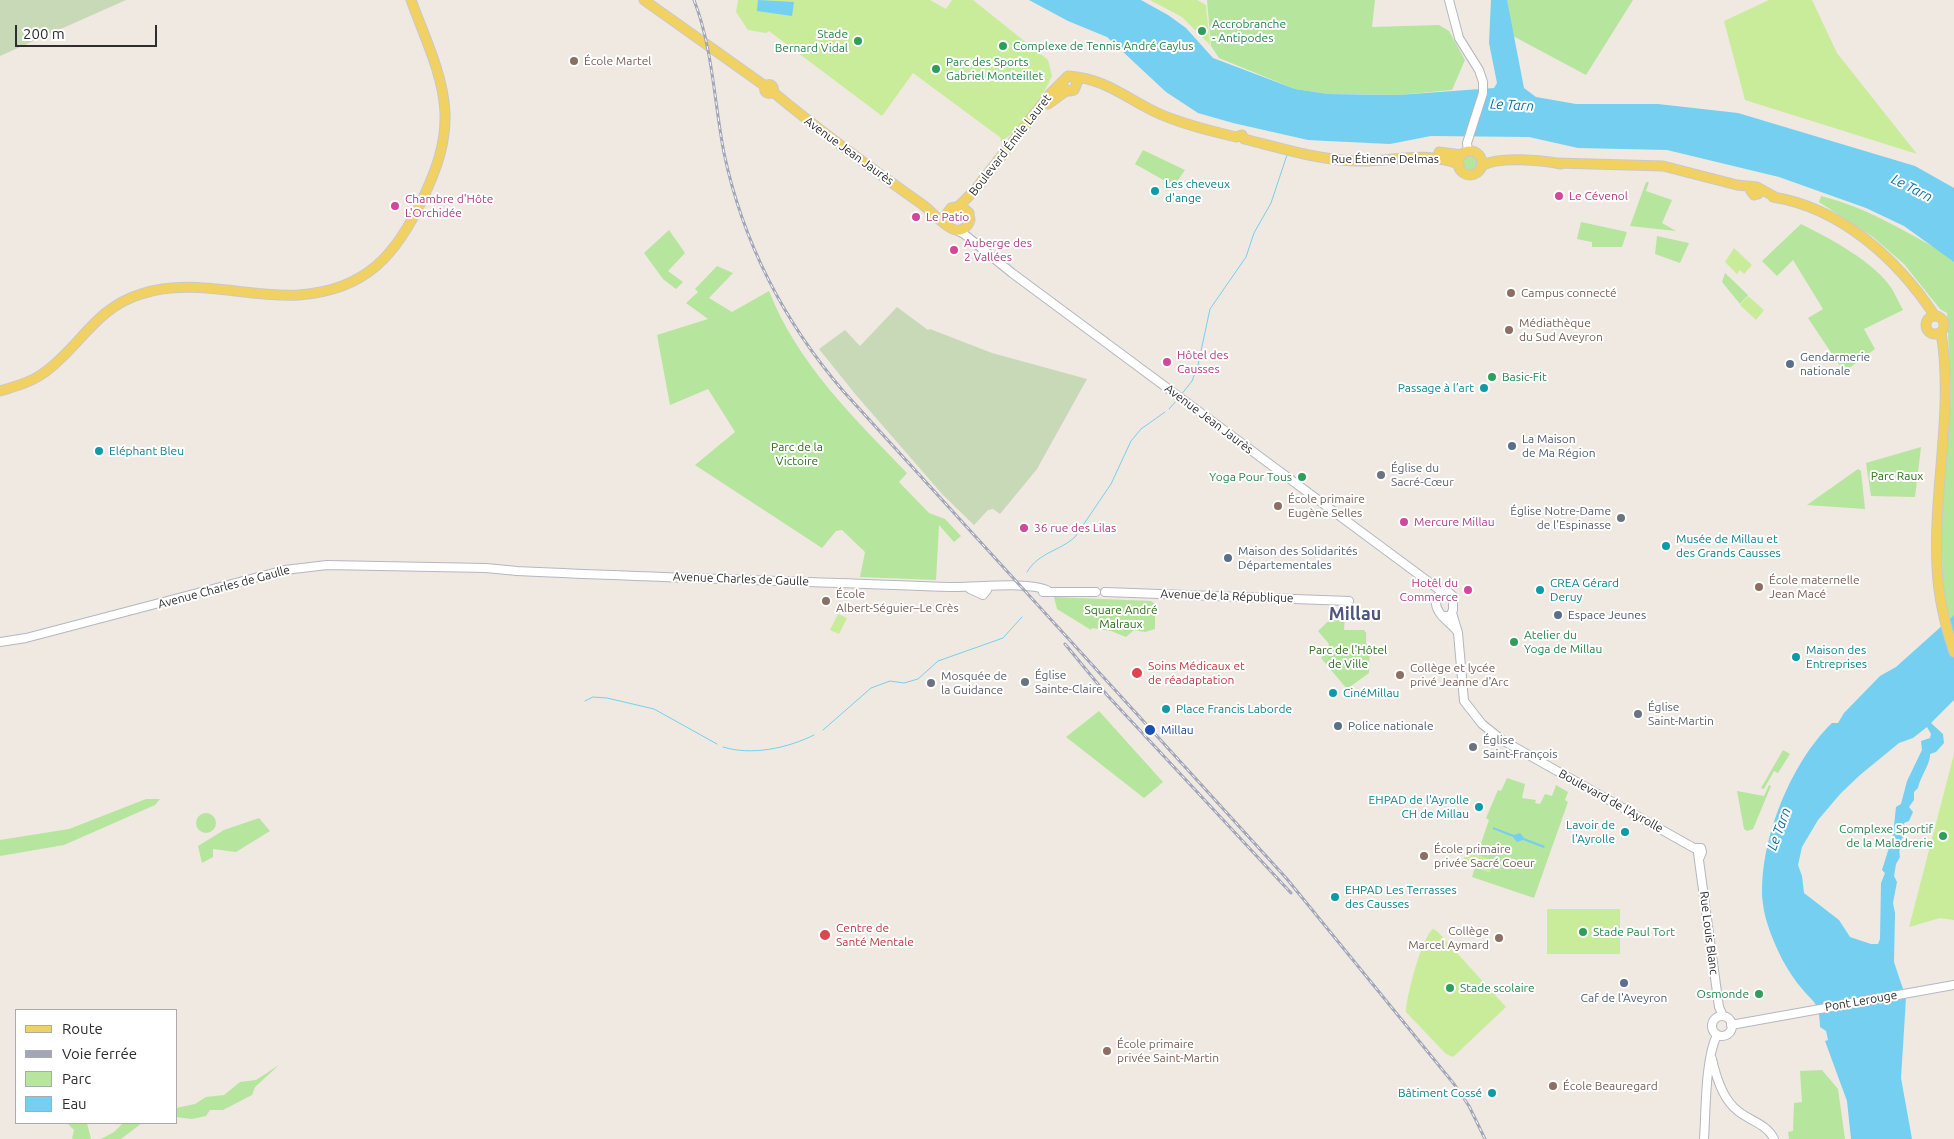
<!DOCTYPE html>
<meta charset="utf-8">
<style>
body{margin:0}
#map{position:relative;width:1954px;height:1139px;overflow:hidden;background:#efe9e1;font-family:Ubuntu,sans-serif}
canvas{display:block}
.legend{position:absolute;left:15px;top:1009px;width:162px;height:115px;box-sizing:border-box;background:#fff;border:1px solid #ababab;margin:0;padding:6px 9px;list-style:none;font-size:15px;color:#2e2e2e}
.legend li{display:flex;align-items:center;gap:10px;height:25px}
.legend b{width:25px;border:1px solid #ababab}
.scale{position:absolute;left:15px;top:25px;width:142px;height:22px;box-sizing:border-box;border:2px solid #2e2e2e;border-top:0;padding-left:6px;font-size:15px;line-height:18px;white-space:nowrap;color:#2e2e2e;-webkit-text-stroke:4px #fff;paint-order:stroke}
</style>
<div id="map">
<canvas width="1954" height="1139"></canvas>
<ul class="legend">
<li><b style="height:6px;background:#f2d163"></b>Route</li>
<li><b style="height:6px;background:#a3a6b8"></b>Voie ferrée</li>
<li><b style="height:14px;background:#b6e59e"></b>Parc</li>
<li><b style="height:14px;background:#75cff0"></b>Eau</li>
</ul>
<div class="scale">200 m</div>
</div>
<script>
const ctx = document.querySelector('canvas').getContext('2d');
ctx.lineJoin = 'round';
function fillPath(path, color) { ctx.fillStyle = color; ctx.fill(path, 'evenodd'); }
function trace(path, color, width, dash) { ctx.strokeStyle = color; ctx.lineWidth = width; ctx.lineCap = dash ? 'butt' : 'round'; ctx.setLineDash(dash || []); ctx.stroke(path); }
function write(font, color, halo, rows, align = 'center') {
  ctx.font = font + ' Ubuntu,sans-serif'; ctx.lineWidth = 4; ctx.setLineDash([]); ctx.textBaseline = 'middle'; ctx.strokeStyle = halo; ctx.fillStyle = color; for (const [text, x, y, turn = 0] of rows) {
    ctx.save(); ctx.translate(x, y); ctx.rotate((+turn || 0) * Math.PI / 180); ctx.textAlign = isNaN(turn) ? turn : align; if (halo) ctx.strokeText(text, 0, 0); ctx.fillText(text, 0, 0); ctx.restore();
  }
}
fillPath(new Path2D(`
 M1207,0H1375L1372,27L1439,25L1449,31L1465,60L1452,90L1398,95L1359,94H1328L1295,89L1219,58L1211,46Z
 M1506,0H1633L1586,75L1513,36Z
 M1143,150L1185,170L1174,186L1135,164Z
 M1462 163a8 8 0 1 1 16 0a8 8 0 1 1-16 0Z
 M1646,182H1649L1646,191L1672,200L1662,223L1676,231L1630,226Z
 M1821,196C1870,208 1910,235 1954,258V615L1949,619L1943,586L1942,556V519L1951,392L1947,313L1940,309L1904,264L1873,237L1819,202Z
 M1581,222L1627,232L1622,247H1592V242L1577,239Z
 M1801,224C1829,238 1875,262 1892,289C1896,296 1899,303 1903,310L1864,329L1875,349L1844,372L1808,318L1823,309L1793,260L1777,276L1762,261Z
 M669,230L685,253L668,271L683,282L676,289L663,279L644,253Z
 M1657,236L1689,243L1680,263L1655,254Z
 M717,266L733,273L709,298L732,312L769,291C797,363 854,418 907,473L899,482L929,513L945,519L961,536L954,542L939,525L936,580L860,577L865,552L842,530L836,531L822,548L695,465L735,432L708,389L670,405L657,335L708,319L686,303L698,292L695,289Z
 M1725,273L1748,295L1740,304L1722,282Z
 M1921,447L1915,497L1871,496L1866,463Z
 M1858,469L1861,471L1865,509L1807,505Z
 M1054,597L1151,601L1155,604V629L1145,632L1134,630L1126,637L1111,631L1092,628L1091,630L1057,609Z
 M1339,611H1345L1344,630H1364L1366,633V644H1370L1369,673L1347,689L1321,658L1328,649L1329,644L1318,631Z
 M1099,711L1163,782L1144,798L1066,737Z
 M1783,750L1790,754L1778,773L1774,771L1764,789L1761,788Z
 M1507,778L1525,784L1522,798L1536,800L1535,803L1540,804L1545,794L1552,796L1556,785L1568,792L1565,800L1568,802L1534,898L1472,877L1475,867L1489,872L1493,861L1477,855L1489,820L1486,818L1498,790L1501,791Z
 M1769,785L1771,786L1753,829L1747,831L1744,829L1737,791L1764,796Z
 M146,799H160L155,805L64,845L0,856V840L69,829Z
 M196 823a10 10 0 1 1 20 0a10 10 0 1 1-20 0Z
 M259,818L270,831L236,852L213,849V857L202,863L198,846L224,830Z
 M279,1065L255,1087L252,1095L223,1110H210L206,1116L192,1119L176,1117V1108L195,1104L206,1097L224,1095L240,1082L256,1080Z
 M1822,1070L1838,1089L1845,1139H1789L1788,1132L1793,1131L1794,1103L1802,1102L1800,1071Z
 M67,1123H87L91,1139H72L74,1130Z
 M123,1123H142L121,1139H101L114,1132Z`), '#b6e59e');
fillPath(new Path2D(`
 M0,0H126L0,56Z
 M897,307L928,330L930,329L992,353L1087,379L1037,469L1000,514L993,509L988,510L974,525L943,495L856,395L819,349L845,330L860,346Z`), '#c8d9b8');
fillPath(new Path2D(`
 M738,0H930L946,9L952,0H973L1048,60L1052,76C1045,92 1018,135 1000,141L1001,138L913,73L882,116L769,31L766,33L748,30L736,12Z
 M1150,0H1197L1206,5L1210,45L1182,17Z
 M1769,0H1812L1837,53L1917,154L1745,100L1724,21Z
 M1734,248L1752,265L1744,274L1740,270L1737,274L1725,262Z
 M1748,296L1764,310L1756,320L1740,305Z
 M838,614L847,618L839,634L830,630Z
 M1954,754V920L1940,918L1909,927Z
 M1468,851L1493,861L1489,872L1462,862Z
 M1547,909H1620V954H1547Z
 M1433,929L1437,931L1506,1007L1453,1057L1446,1054L1406,1012C1406,998 1422,936 1433,929Z`), '#c9ec9a');
fillPath(new Path2D(`
 M758,0L794,2L792,16L757,11Z
 M1029,0H1141L1168,15L1186,28L1213,58L1295,89L1328,94L1398,95L1494,88L1497,83L1489,43L1491,0H1507L1524,88L1536,97L1576,104H1658L1738,113L1915,166L1954,188V262L1904,226L1866,208L1779,177L1667,150L1578,148L1529,137L1431,136L1390,144L1327,141L1308,140L1233,123L1198,113L1166,92L1107,37L1068,21Z
 M1954,615V700L1931,723L1943,734L1944,743L1936,752L1930,754C1931,762 1920,778 1918,788L1914,792V800L1909,807L1913,812L1909,821L1904,823C1907,835 1897,845 1900,857L1896,864L1894,876L1897,882L1893,903L1895,913L1894,962L1906,998L1901,1078L1912,1139H1851L1847,1101L1825,1041L1828,1040L1826,1031L1820,1027C1820,1021 1819,1011 1816,1005C1813,1000 1807,995 1803,990C1795,981 1788,970 1782,959C1774,943 1765,922 1763,904C1757,846 1790,763 1832,723H1838L1844,713L1880,676L1896,667ZM1927,727L1931,734L1930,738L1921,741L1922,750L1907,781L1901,804L1896,807L1893,835L1882,870L1885,873L1881,883L1880,939L1878,944H1871L1850,937L1839,920L1804,893L1802,876L1798,865L1802,847L1818,820L1841,793L1860,775L1899,743L1913,738Z
 M1493,827L1514,835L1520,833L1524,838L1545,846L1544,848L1523,840L1517,842L1513,837L1493,829Z`), '#75cff0');
trace(new Path2D(`
 M1181,395L1192,381L1198,365L1210,309L1246,257L1254,233L1271,203L1287,155
 M1169,409L1177,400
 M1027,572C1039,552 1060,551 1075,537L1111,484L1131,441L1141,429L1165,412
 M585,701L593,697L607,698L654,709L717,744
 M823,730L871,688L890,681L904,683L918,679L938,661L1003,638L1022,617
 M723,747C752,756 788,748 814,735`), '#75cff0', 1);
const secondary = new Path2D(`
 M1449,0L1459,38L1479,70L1483,82V93L1467,143L1468,151
 M956,230L964,234L1012,273L1441,591
 M970,589L983,595L987,590
 M1043,592H1096
 M1105,592L1349,601
 M1452,613L1458,633L1464,701L1482,724L1502,740L1694,848H1701L1702,852L1700,857
 M1442,616H1450L1453,610V596L1445,589L1436,598C1434,614 1448,620 1457,631
 M0,642L26,638L285,570L327,565L486,568L517,571C661,578 805,581 949,587C974,588 1026,581 1047,590
 M1698,853L1719,1007L1723,1016
 M1712 1026a10 10 0 1 1 20 0a10 10 0 1 1-20 0Z
 M1731,1025L1954,985
 M1712,1059C1716,1077 1723,1100 1738,1111C1750,1121 1767,1124 1774,1139
 M1704,1139C1706,1111 1705,1059 1717,1035`);
const primary = new Path2D(`
 M644,0L765,86
 M764.5 89a4.5 4.5 0 1 1 9 0a4.5 4.5 0 1 1-9 0Z
 M1062,87L1069,91L1074,90L1077,83L1074,77
 M773,92C821,132 872,169 923,205C931,211 947,229 956,230C963,231 968,226 970,220L969,213L961,206L951,208L945,216L947,224
 M1048,104L1066,91
 M1458 163a12 12 0 1 1 24 0a12 12 0 1 1-24 0Z
 M1439,152L1462,155
 M1557,163L1663,166L1737,185L1757,187L1777,198
 M1482,166C1497,156 1542,160 1561,164
 M1755,187L1751,191L1754,195L1758,194L1759,189
 M1773,197C1842,208 1898,260 1935,316
 M959,206L975,190L1050,94L1068,76C1109,79 1127,100 1162,115C1186,125 1211,131 1236,137L1242,135L1244,139C1281,148 1318,160 1357,161C1396,162 1419,150 1459,164
 M1926 325a9 9 0 1 1 18 0a9 9 0 1 1-18 0Z
 M1941,332C1954,410 1933,488 1937,567C1938,595 1945,625 1954,652
 M0,391C16,386 32,382 45,372C81,346 95,308 141,294C193,277 246,298 299,295C367,290 397,254 424,196C437,168 446,143 445,112C443,74 424,36 411,0`);
trace(secondary, '#b4b7c1', 10);
trace(primary, '#c9c9c9', 11);
trace(secondary, '#fff', 8);
trace(primary, '#f2d163', 9);
const rail = new Path2D(`
 M694,0C713,49 714,102 724,153C743,243 784,322 844,392L1287,879L1454,1084L1469,1106L1485,1139
 M1065,644L1107,695L1291,893`);
trace(rail, '#a3a6b8', 3);
trace(rail, '#fff', 1, [4]);
for (const [x, y, r, color] of [
 [1202,31,5,"#2e9e5b"],
 [858,41,5,"#2e9e5b"],
 [1003,46,5,"#2e9e5b"],
 [574,61,5,"#8d6e63"],
 [936,69,5,"#2e9e5b"],
 [1155,191,5,"#0f9aa8"],
 [1559,196,5,"#d1479c"],
 [395,206,5,"#d1479c"],
 [916,217,5,"#d1479c"],
 [954,250,5,"#d1479c"],
 [1511,293,5,"#8d6e63"],
 [1509,330,5,"#8d6e63"],
 [1167,362,5,"#d1479c"],
 [1790,364,5,"#5c6f8a"],
 [1492,377,5,"#2e9e5b"],
 [1484,388,5,"#0f9aa8"],
 [1512,446,5,"#5c6f8a"],
 [99,451,5,"#0f9aa8"],
 [1381,475,5,"#6b7280"],
 [1302,477,5,"#2e9e5b"],
 [1278,506,5,"#8d6e63"],
 [1621,518,5,"#6b7280"],
 [1404,522,5,"#d1479c"],
 [1024,528,5,"#d1479c"],
 [1666,546,5,"#0f9aa8"],
 [1228,558,5,"#5c6f8a"],
 [1759,587,5,"#8d6e63"],
 [1468,590,5,"#d1479c"],
 [1540,590,5,"#0f9aa8"],
 [826,601,5,"#8d6e63"],
 [1558,615,5,"#5c6f8a"],
 [1514,642,5,"#2e9e5b"],
 [1796,657,5,"#0f9aa8"],
 [1137,673,6,"#e0444e"],
 [1400,675,5,"#8d6e63"],
 [1025,682,5,"#6b7280"],
 [931,683,5,"#6b7280"],
 [1333,693,5,"#0f9aa8"],
 [1166,709,5,"#0f9aa8"],
 [1638,714,5,"#6b7280"],
 [1338,726,5,"#5c6f8a"],
 [1150,730,6,"#1a4fb4"],
 [1473,747,5,"#6b7280"],
 [1479,807,5,"#0f9aa8"],
 [1625,832,5,"#0f9aa8"],
 [1943,836,5,"#2e9e5b"],
 [1424,856,5,"#8d6e63"],
 [1335,897,5,"#0f9aa8"],
 [1583,932,5,"#2e9e5b"],
 [825,935,6,"#e0444e"],
 [1499,938,5,"#8d6e63"],
 [1624,983,5,"#5c6f8a"],
 [1450,988,5,"#2e9e5b"],
 [1759,994,5,"#2e9e5b"],
 [1107,1051,5,"#8d6e63"],
 [1553,1086,5,"#8d6e63"],
 [1492,1093,5,"#0f9aa8"]
]) { const dot = new Path2D(); dot.arc(x, y, r, 0, 2 * Math.PI); ctx.fillStyle = color; ctx.fill(dot); trace(dot, '#fff', 2); }
write('12px', '#27864d', '#fff', [
 ["Accrobranche",1212,24],
 ["- Antipodes",1212,38],
 ["Stade",848,34,"right"],
 ["Bernard Vidal",848,48,"right"],
 ["Complexe de Tennis André Caylus",1013,46],
 ["Parc des Sports",946,62],
 ["Gabriel Monteillet",946,76],
 ["Basic-Fit",1502,377],
 ["Yoga Pour Tous",1292,477,"right"],
 ["Atelier du",1524,635],
 ["Yoga de Millau",1524,649],
 ["Complexe Sportif",1933,829,"right"],
 ["de la Maladrerie",1933,843,"right"],
 ["Stade Paul Tort",1593,932],
 ["Stade scolaire",1460,988],
 ["Osmonde",1749,994,"right"]
], 'left');
write('12px', '#785e54', '#fff', [
 ["École Martel",584,61],
 ["Campus connecté",1521,293],
 ["Médiathèque",1519,323],
 ["du Sud Aveyron",1519,337],
 ["École primaire",1288,499],
 ["Eugène Selles",1288,513],
 ["École maternelle",1769,580],
 ["Jean Macé",1769,594],
 ["École",836,594],
 ["Albert-Séguier–Le Crès",836,608],
 ["Collège et lycée",1410,668],
 ["privé Jeanne d'Arc",1410,682],
 ["École primaire",1434,849],
 ["privée Sacré Coeur",1434,863],
 ["Collège",1489,931,"right"],
 ["Marcel Aymard",1489,945,"right"],
 ["École primaire",1117,1044],
 ["privée Saint-Martin",1117,1058],
 ["École Beauregard",1563,1086]
], 'left');
write('12px', '#2e2e2e', '#fff', [
 ["Boulevard Émile Lauret",1010,145,-52],
 ["Avenue Jean Jaurès",849,151,36],
 ["Rue Étienne Delmas",1385,159],
 ["Avenue Jean Jaurès",1209,419,37],
 ["Avenue Charles de Gaulle",741,579,2],
 ["Avenue Charles de Gaulle",224,587,-15],
 ["Avenue de la République",1227,596,2],
 ["Boulevard de l'Ayrolle",1611,801,29],
 ["Rue Louis Blanc",1709,933,83],
 ["Pont Lerouge",1861,1001,-10]
]);
write('12px', '#0d838f', '#fff', [
 ["Les cheveux",1165,184],
 ["d'ange",1165,198],
 ["Passage à l’art",1474,388,"right"],
 ["Eléphant Bleu",109,451],
 ["Musée de Millau et",1676,539],
 ["des Grands Causses",1676,553],
 ["CREA Gérard",1550,583],
 ["Deruy",1550,597],
 ["Maison des",1806,650],
 ["Entreprises",1806,664],
 ["CinéMillau",1343,693],
 ["Place Francis Laborde",1176,709],
 ["EHPAD de l'Ayrolle",1469,800,"right"],
 ["CH de Millau",1469,814,"right"],
 ["Lavoir de",1615,825,"right"],
 ["l'Ayrolle",1615,839,"right"],
 ["EHPAD Les Terrasses",1345,890],
 ["des Causses",1345,904],
 ["Bâtiment Cossé",1482,1093,"right"]
], 'left');
write('12px', '#b23c85', '#fff', [
 ["Le Cévenol",1569,196],
 ["Chambre d'Hôte",405,199],
 ["L'Orchidée",405,213],
 ["Le Patio",926,217],
 ["Auberge des",964,243],
 ["2 Vallées",964,257],
 ["Hôtel des",1177,355],
 ["Causses",1177,369],
 ["Mercure Millau",1414,522],
 ["36 rue des Lilas",1034,528],
 ["Hotêl du",1458,583,"right"],
 ["Commerce",1458,597,"right"]
], 'left');
write('12px', '#4e5e75', '#fff', [
 ["Gendarmerie",1800,357],
 ["nationale",1800,371],
 ["La Maison",1522,439],
 ["de Ma Région",1522,453],
 ["Maison des Solidarités",1238,551],
 ["Départementales",1238,565],
 ["Espace Jeunes",1568,615],
 ["Police nationale",1348,726],
 ["Caf de l'Aveyron",1624,998,"center"]
], 'left');
write('12px', '#2c6e1b', '#fff', [
 ["Parc de la",797,447],
 ["Victoire",797,461],
 ["Parc Raux",1897,476],
 ["Square André",1121,610],
 ["Malraux",1121,624],
 ["Parc de l'Hôtel",1348,650],
 ["de Ville",1348,664]
]);
write('12px', '#5b616d', '#fff', [
 ["Église du",1391,468],
 ["Sacré-Cœur",1391,482],
 ["Église Notre-Dame",1611,511,"right"],
 ["de l'Espinasse",1611,525,"right"],
 ["Église",1035,675],
 ["Sainte-Claire",1035,689],
 ["Mosquée de",941,676],
 ["la Guidance",941,690],
 ["Église",1648,707],
 ["Saint-Martin",1648,721],
 ["Église",1483,740],
 ["Saint-François",1483,754]
], 'left');
write('12px', '#be3a42', '#fff', [
 ["Soins Médicaux et",1148,666],
 ["de réadaptation",1148,680],
 ["Centre de",836,928],
 ["Santé Mentale",836,942]
], 'left');
write('12px', '#164399', '#fff', [
 ["Millau",1161,730]
], 'left');
write('italic 14px', '#0d6fa3', '#fff', [
 ["Le Tarn",1512,105,3],
 ["Le Tarn",1912,188,27],
 ["Le Tarn",1779,829,-70]
]);
write('bold 18px', '#4d5680', '#fff', [
 ["Millau",1355,614]
]);
</script>
